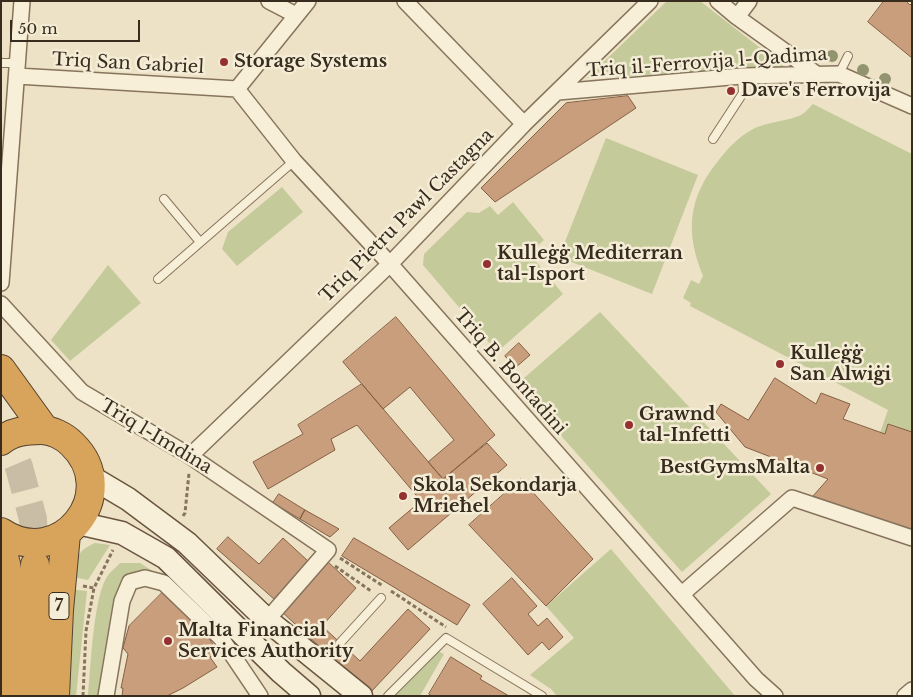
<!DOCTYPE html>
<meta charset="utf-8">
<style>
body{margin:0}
#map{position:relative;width:913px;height:697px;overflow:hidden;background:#ede2c6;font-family:"Libre Baskerville",serif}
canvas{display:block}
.frame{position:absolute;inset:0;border:2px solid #382c1f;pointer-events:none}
.scale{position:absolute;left:10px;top:20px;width:130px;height:22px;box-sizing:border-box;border:2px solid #382c1f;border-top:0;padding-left:6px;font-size:15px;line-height:18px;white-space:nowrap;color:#382c1f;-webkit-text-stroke:4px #f4ecd5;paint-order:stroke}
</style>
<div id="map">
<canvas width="913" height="697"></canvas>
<div class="frame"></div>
<div class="scale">50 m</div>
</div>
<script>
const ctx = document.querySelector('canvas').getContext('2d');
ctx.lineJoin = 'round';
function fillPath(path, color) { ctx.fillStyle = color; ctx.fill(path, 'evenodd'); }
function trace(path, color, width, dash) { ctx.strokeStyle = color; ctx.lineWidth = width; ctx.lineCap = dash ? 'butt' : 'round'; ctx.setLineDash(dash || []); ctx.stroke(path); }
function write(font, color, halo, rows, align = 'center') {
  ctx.font = font + ' "Libre Baskerville",serif'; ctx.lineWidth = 5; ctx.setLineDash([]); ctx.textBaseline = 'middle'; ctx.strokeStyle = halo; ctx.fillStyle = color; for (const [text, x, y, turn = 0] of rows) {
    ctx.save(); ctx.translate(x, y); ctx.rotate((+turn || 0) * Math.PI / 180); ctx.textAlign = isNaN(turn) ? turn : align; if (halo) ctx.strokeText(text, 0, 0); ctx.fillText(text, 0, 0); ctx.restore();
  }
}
fillPath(new Path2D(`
 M667,1H700L786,68L587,78Z
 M813,104L912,154V513L858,496L888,410L690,306L691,303L683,298L691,280L699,284L703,276C685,232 688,198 718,161C728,148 739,136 755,128C769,122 785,121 799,116C804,114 809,108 813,104Z
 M606,138L698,175L652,294L559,257Z
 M282,187L303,212L237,266L222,249L228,232Z
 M513,202L544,240L529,253L563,294L497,352L423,265L424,254L467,212L479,213L490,206L498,215Z
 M108,265L141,303L70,361L51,340Z
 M600,312L771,494L682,572L516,385Z
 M95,543L110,545L88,580L72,577C75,559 78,550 95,543Z
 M611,549L735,696H557L551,689L530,675L574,638L546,606Z
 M120,563H140L162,577L145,570L127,577L113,601L97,696H88C91,669 93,593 109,574C112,570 117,567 120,563Z
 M67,589L87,591L76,696H63Z
 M438,651L444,654L420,696H394Z`), '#c4ca9a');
const building = new Path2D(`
 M884,1H906L910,5L912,3V58L868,22Z
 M628,96L636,108L495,202L481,188L566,103Z
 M396,317L495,435L443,479L428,462L454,440L410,387L383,409L343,362Z
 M519,343L530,355L515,368L505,356Z
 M775,378L816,404L821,393L850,404L843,419L885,434L888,424L912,432V531L813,496L828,479L745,447L716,412L721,404L748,420Z
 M362,384L443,479L487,443L507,465L408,550L389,528L421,501L357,425L331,439L335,450L268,489L253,462L303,434L298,425Z
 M521,479L593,559L546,606L469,525Z
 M279,494L305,510L300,519L273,503Z
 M305,510L339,529L330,537L300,519Z
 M228,537L259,564L283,538L308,561L274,599L217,549Z
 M354,538L470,605L457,625L342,556Z
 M328,562L356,588L322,626L360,661L408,609L430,629L370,693L282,612Z
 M512,578L537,606L528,614L538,626L547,618L563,637L549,650L542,642L528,655L483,604Z
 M162,593L206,633L218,653L210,657L217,667L183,688L167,696H122L123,688H121L128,654L123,648L129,626Z
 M451,657L482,676L480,679L509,696H432L429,694Z`);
fillPath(building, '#c99e7d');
trace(building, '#855f43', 1);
trace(new Path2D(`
 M1,425L19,467L33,519L35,565`), '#c9bea5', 28, [28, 14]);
const lane = new Path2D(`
 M1,63H19
 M839,74L848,56
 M713,139L743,93L742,76
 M164,199L200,242
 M158,279L294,161
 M340,643L381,598
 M388,696L446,638L542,696`);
const street = new Path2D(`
 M269,1L296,15
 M405,1L524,124
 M718,1L737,17L815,73
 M737,17L749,1
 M17,76L237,89
 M237,89L294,161L390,264L756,679L775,696
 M237,89L308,1
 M558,92L742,76L839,74L912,106
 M1,283L22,1
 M1,304L82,392L190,456L328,550L267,620
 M190,456L390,264L524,124L650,1
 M682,594L792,498L912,538
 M106,696L122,601L130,582L145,578L164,583L221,638L260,696
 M905,696L912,690`);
const secondary = new Path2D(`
 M91,477L128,499L187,543L267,620L361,696
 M78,523L122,533L166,558L281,672L309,696`);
const highway = new Path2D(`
 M1,369L45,430
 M1,441C12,431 27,430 41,430C52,430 64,436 72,444C123,493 60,572 1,532
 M1,545L6,564L16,621L15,696
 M35,696V565
 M55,696L59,610L66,534`);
trace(lane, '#87745c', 10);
trace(street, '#87745c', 18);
trace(secondary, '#69553f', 25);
trace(highway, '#554230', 30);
trace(new Path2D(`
 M183,516L185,513L189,473
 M340,558L383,586
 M335,566L371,591
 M83,586L94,588L113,550
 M391,591L446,627
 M83,696L86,631L94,588`), '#87745c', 3, [4, 2.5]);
trace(lane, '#f8efd9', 8);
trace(street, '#f8efd9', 15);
trace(secondary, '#f8efd9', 22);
trace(highway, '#d8a35a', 28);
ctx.fillStyle = '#92946f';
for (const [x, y] of [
 [832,56],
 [863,70],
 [885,79]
]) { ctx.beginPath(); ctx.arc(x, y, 6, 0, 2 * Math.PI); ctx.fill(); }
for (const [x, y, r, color] of [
 [224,62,5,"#94302f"],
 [731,91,5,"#94302f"],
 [487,264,5,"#94302f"],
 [780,364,5,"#94302f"],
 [629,425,5,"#94302f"],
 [820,468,5,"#94302f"],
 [403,496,5,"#94302f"],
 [168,641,5,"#94302f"]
]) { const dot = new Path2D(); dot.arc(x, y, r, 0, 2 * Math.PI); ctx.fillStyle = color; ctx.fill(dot); trace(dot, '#f4ecd5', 2); }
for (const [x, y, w] of [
 [59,606,20]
]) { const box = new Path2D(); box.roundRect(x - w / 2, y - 13.5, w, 27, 4); ctx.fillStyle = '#f4ecd5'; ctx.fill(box); trace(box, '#382c1f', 1); }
write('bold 16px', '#382c1f', null, [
 ["7",59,606]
]);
write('bold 18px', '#382c1f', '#f4ecd5', [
 ["Storage Systems",234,62],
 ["Dave's Ferrovija",741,91],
 ["Kulleġġ Mediterran",497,254],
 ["tal-Isport",497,275],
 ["Kulleġġ",790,354],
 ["San Alwiġi",790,375],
 ["Grawnd",639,415],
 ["tal-Infetti",639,436],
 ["BestGymsMalta",810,468,"right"],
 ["Skola Sekondarja",413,486],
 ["Mrieħel",413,507],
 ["Malta Financial",178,631],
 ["Services Authority",178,652]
], 'left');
write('18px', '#382c1f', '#f4ecd5', [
 ["Triq il-Ferrovija l-Qadima",707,63,-4],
 ["Triq San Gabriel",128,64,3],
 ["Triq Pietru Pawl Castagna",407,216,-45],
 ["Triq B. Bontadini",510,372,49],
 ["Triq l-Imdina",156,437,31]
]);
</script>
